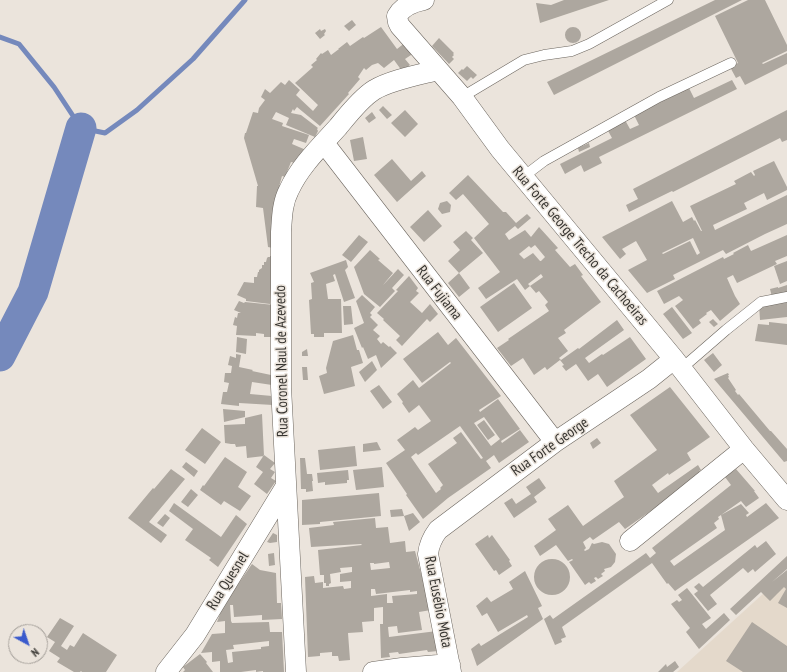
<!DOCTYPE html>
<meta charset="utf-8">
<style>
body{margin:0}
#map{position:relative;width:787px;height:672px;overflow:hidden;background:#ebe4dc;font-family:"PT Sans Narrow",sans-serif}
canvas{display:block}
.north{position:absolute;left:8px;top:624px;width:40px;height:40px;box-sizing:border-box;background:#ebe4dc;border:1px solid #a39e98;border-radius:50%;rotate:140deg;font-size:11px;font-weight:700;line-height:16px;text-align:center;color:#373531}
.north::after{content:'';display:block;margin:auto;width:14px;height:18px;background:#3a5acc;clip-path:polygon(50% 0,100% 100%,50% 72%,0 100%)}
</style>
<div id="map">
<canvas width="787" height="672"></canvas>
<div class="north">N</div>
</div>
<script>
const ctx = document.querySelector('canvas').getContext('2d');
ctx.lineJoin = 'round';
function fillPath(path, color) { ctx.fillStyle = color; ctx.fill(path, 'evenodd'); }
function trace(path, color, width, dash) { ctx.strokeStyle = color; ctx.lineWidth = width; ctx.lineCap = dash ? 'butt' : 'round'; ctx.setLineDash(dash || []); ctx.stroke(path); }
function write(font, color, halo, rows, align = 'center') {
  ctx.font = font + ' "PT Sans Narrow",sans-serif'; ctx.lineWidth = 3; ctx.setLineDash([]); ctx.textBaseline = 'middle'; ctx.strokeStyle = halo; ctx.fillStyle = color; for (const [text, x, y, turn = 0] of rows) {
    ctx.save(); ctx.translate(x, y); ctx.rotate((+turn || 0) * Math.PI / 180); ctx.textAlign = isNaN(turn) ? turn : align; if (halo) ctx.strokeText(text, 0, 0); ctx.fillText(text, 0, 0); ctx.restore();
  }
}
fillPath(new Path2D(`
 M787,572V672H677Z`), '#e4d9cb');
trace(new Path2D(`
 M0,37L19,44L54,87L81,128L105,133L137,110L193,59L245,0`), '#7589bc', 5);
trace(new Path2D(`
 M0,356L33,292L81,128`), '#7589bc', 31);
fillPath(new Path2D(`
 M564,0H609L540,23L536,3L551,5Z
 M715,0H742L554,95L547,82Z
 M748,0H765L787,45V51L762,63L763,64L787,53V64L745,85L740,76L736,78L730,67L738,63L715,16Z
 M352,20L356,25L349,31L344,26Z
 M381,27L397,49L406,42L414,53L405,59L410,65L402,71L394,60L384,68L378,63L372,65L366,70L364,68L358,77L360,79L348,93L349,94L320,126L297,107L294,111L293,109L291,113L301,115L318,128L317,129L318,131L315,137L286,125L289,118L276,112L272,119L283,123L282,126L309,135L306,143L294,139L292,144L306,150L295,163L291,162L285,177L282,176L279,187H281L273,248L268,247L263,208L256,207L257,186H258L244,138L245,133H246L253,112L258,113L259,108L265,100L261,97L265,89L270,93L281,82L285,85L289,80L300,90L296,95L313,111L318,105L295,83L313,67L311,65L317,60L316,59L321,53L322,54L328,50L331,55L339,49H338L347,42L350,46L363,37L364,38Z
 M565 35a8 8 0 1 1 16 0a8 8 0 1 1-16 0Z
 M320,29L321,31L325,29L326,31L324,34L325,35L320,39L315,33Z
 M439,38L454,53L453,54L454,55L452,57L454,59L449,64L432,46Z
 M467,66L477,75L473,79L471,77L467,81L458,73L462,69L463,70Z
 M732,80L737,89L599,157L602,163L584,172L581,165L565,174L560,164L612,138L607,129L625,120L630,129L639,125L634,115L689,88L694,98Z
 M383,106L392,115L387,119L379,110Z
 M405,110L418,124L405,137L391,123Z
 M787,110V140L782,142L780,138L673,192L672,191L629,212L626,205L638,199L633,189Z
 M372,112L376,118L369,123L365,118Z
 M363,137L367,159L354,161L350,140Z
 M589,143L590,147L579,152L578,148Z
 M392,159L411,181L422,171L426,176L397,202L374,175Z
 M774,161L787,187V190L767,200L764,193L744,203L747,209L713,225L715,230L787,195V224L765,234L726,254L723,250L673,275L675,279L647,293L628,270L647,260L636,241L622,249L626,254L620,259L602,237L672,201L683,222L692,217L694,221L695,220L701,231H702L690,206L736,184L734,181L751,172L754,176L755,175L753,171ZM693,238L700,253L697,255L690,241L663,254L662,253Z
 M468,175L503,212H506L516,223L527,214L531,218L518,229L515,226L505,234L509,240L525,230L531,237L539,227L558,248L555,250L570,267L575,264L583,275L581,276L601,302L564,330L566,333L558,338L568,351L559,358L561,360L578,348L579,349L617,320L624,330L585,358L589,363L602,354L603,355L630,337L646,359L607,387L598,374L588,381L576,364L566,371L562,366L564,365L560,360L547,370L545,367L534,375L523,358L511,366L497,348L509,340L508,339L549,311L545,305L548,302L539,291L536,293L530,286L543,277L541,274L528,284L530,286L525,290L517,279L486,299L478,288L500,272L474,238L489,224L463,194L456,200L449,193ZM535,245L545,257L541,261H540L533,253L524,259L519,254L529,246L531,248Z
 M447,201L451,205L450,212L442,214L438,209L440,203Z
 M428,210L442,226L424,242L410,227Z
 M466,231L473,238L471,240L483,253L459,273L470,288L459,297L448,283L459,273L448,261L460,250L453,242Z
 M359,235L368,242L351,262L342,255Z
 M787,235V256L775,261L777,264L737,283L733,275L727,278L735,296L740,304L720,321L711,310L706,313L707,314L699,320L701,323L693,329L675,306L683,300L679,296L664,304L657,291L723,257L724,259L734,254L733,253L748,245L751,251Z
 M370,250L380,259L378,260L393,273L383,285L386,282L389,285L386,282L398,269L404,275L392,288L395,291L380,307L364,294L354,267Z
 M270,256H273L270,304L246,301V299L237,295L244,282L254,283V277H257L258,272H259V270L262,268V265H264V262H266L267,258L268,257H270Z
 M346,260L348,267L345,270L355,298L344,302L335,274L333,275L335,281L326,284L328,299H341L342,333H324V337H314V334H311L309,300L312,299L311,283L314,282L310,273Z
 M787,261V281L780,284L774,266Z
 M409,276L418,288L416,291L419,293L410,302L422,313L430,304L438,314L430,322L427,319L402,346L396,340L400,336L383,320L384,319L377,313L398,291L396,290Z
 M514,283L532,308L498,332L480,307Z
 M787,285V293L772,297L770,289L778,287V288Z
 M362,295L375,307L370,313L372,315L370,317L378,325L373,330L380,336L377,339L381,344L383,342L389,347L390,346L397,353L381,368L376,355L368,359L363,347L362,348L354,328L364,323L356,301Z
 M239,301L244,303L245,302L274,305L275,337H264V334L256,333V336L236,335L237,326L233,325L235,317L237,318L238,313H241L234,310Z
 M787,302V317L760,320L759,305Z
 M343,306H351L353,324L344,325Z
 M672,307L692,333L683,339L663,314Z
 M713,319L718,324L714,327L709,322Z
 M769,322L787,324V345L755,341L758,324L769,325Z
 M438,332L448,345L456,338L501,396L479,410L480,412L498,399L520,429L501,441L502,443L520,430L529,442L499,463L494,455L486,461L491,468L448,498L423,519L406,495L407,494L386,463L405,450L397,440L415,427L418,430L431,421L419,405L409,413L402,403L403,402L397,394L413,380L419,388L451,363L450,362L422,383L403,359ZM484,417L500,439L491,446L474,423ZM460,426L483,458L481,459L461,432L453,438L457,443L428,464L443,485L440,488L441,489L436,493L411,457L416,453L418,455Z
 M353,335L357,350H359L363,363L351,367L355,386L324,394L319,376L327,373L326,368L333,341Z
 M237,337L247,339L246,354L236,352Z
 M307,349L308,356H302V352Z
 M713,353L722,365L714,372L704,360Z
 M236,354L241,355L239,367L253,370L252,371L271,375L272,385L252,382L250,394L272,396L273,405L239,403V406L221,404L223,392H227L229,383L224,382L225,373H231L232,366L228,365L230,356L236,358Z
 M372,361L377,370L365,382L359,372Z
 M302,367H307L308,380H303Z
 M728,373L729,375H728L729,377L728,378L736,390L735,391L738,395L739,394L770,431H771L787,449V461L784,462L714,379Z
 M379,385L392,402L383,409L370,391Z
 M670,387L710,437L687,453L691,460L669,475L668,473L652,485L658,493L698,465L701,470L699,471L702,475L625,529L619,522L593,540L590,537L583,542L586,548L584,550L585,551L589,549L592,543L594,544L602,542L609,544L616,554L615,562L611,567L604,569L605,571L601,574L603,576L598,579L596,577L594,578L596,581L591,584L589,582L585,585L569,562L573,560L572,559L568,561L556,545L540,556L534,546L556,530L548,519L568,505L583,526L624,497L614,481L657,450L630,415Z
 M223,409L245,411V417L224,422Z
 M262,414L264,456L247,458L246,446L236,447L235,444H231L225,443L224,425L245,424V418Z
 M484,420L495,435L488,440L477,425Z
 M202,428L221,442L205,464L185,450Z
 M597,438L601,443L593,449L590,443Z
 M377,442L381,450L363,452V444Z
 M355,446L357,466L320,470L318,450Z
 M264,455L275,463L270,469L275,472L271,478L276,481L267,494L254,484L263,472L256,467Z
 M225,457L247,472L238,487L251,496L240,511L224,501L221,505L200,490L203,485L204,486Z
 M300,458H305L307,474H312L313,481H312L313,491L306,492V489H301Z
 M186,462L198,471L194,477L182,467Z
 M382,467L384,487L356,490L353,470Z
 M171,469L185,479L149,522L167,535L161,543L128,518L153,488L154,489Z
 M736,469L755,491H754L759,498L746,507L741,501L721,515L741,504L749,513L746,515L747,517L766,503L779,518L675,591L668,583L667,584L652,563L562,627L566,637L561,639L562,642L555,645L544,619L550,615L553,619L646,553L650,558L656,553L652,548L731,485L725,477ZM721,515L725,530L674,566L670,561L717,528L714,523L719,519L718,517Z
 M348,470L349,480H347V483L325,485V482L318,483L317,473Z
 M539,478L546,488L534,497L537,502L514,518L504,503L512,498L516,504L531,494L526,487Z
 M191,489L198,495L188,507L181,502Z
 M379,493L381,516L320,522V524L302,525V500Z
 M174,503L221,537L236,515L247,524L218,567L209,560L211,558L185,540L193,529L169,511Z
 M402,509L404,516L391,517L390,510Z
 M413,513L420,522L409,531L404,516Z
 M165,514L170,518L163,527L157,523Z
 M375,518L376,528L388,527L390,543L405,541L406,552L415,551L431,610L419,612L422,630L398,633L397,626L388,627L389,637L437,631L438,651L428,652L427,650L399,654L398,652L389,653L390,657L381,658L380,624H383V607L374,608V621L362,622L363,632L348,633L350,660L339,661L338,656H332V652L320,653V656L308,657L305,577L314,576L315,583L323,582V588L343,586L344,589L351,588V581L340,582V574L352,572V567L340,568L341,572L330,574L331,583L329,584V586H326V583H324V575H320L318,550L362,545L361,544L311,547L309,528L334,525L333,522ZM389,562L390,568L371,570L370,563H374V564ZM371,589H375L376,594L410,590V592L417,591V594L392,596L393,603H387V594L371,596Z
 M273,533L277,535V542L270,543L267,542Z
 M488,535L489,538L492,535L510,560L509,561L512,566L499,575L496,570L494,571L475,544Z
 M766,541L776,554L755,572L753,569L748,573L743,568L710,595L717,604L708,611L694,594L698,591L694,587L699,583L703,587L755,545L757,548Z
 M274,553L275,565L269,566L268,554Z
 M787,556V569L772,582L787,570V608L778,603L786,589L784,587L770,601L761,592L736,615L730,609Z
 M534 577a18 18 0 1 1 36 0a18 18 0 1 1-36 0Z
 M252,564L260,570L276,573L277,603H281L282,619L262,620V615L234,617L233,605H230L231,621L232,623L269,622L270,632H282L284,672H263V671L256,672V670L241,672H220V661L212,662V652L201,653L212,634L225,633V621L217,622L223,606ZM269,641V646L261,647V649L232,652L233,662L228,663L226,650L234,649L233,645Z
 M525,571L542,606L538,608L543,619L477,666L471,649L479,643L481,646L528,617L527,615L498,632L487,613L482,616L476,606L487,597L491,602L513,589L509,582Z
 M687,588L711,618L702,624L706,629L724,613L730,620L699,649L686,632L690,628L671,604L677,600L679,602L682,600L678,595Z
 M60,618L74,626L61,646L67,650L70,645L74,647L83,633L117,655L106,672H82L81,671L80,672H74L57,662L60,658L49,651L55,642L47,637Z
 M752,622L787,646V672H743L726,661Z
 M200,654L207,662L206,663L213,672H183L185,670L183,667Z
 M675,661L679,667L673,672H658L666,664L667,667Z`), '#ada79f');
const lane = new Path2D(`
 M462,97L524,60L544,55L572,51L589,44L668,0
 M523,177L544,161L659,97L731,63
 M681,369L726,330L761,302L787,297`);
const street = new Path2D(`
 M424,0C414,2 402,7 397,16L398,22L400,26L462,97L500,149L674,359L744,449L787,500
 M324,143L555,442
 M630,541L744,449
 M166,672L195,635L286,486
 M296,672L281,387V232C282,218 282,203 289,190C300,166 320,147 338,127C347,116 361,98 374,90C391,80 418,75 438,70
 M373,672L402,668L450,664
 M451,672L428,554C429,544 432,538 438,530L555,442L649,379L674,359`);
trace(lane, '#6b655e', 11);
trace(street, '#6b655e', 21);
trace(lane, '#fff', 10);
trace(street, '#fff', 20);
write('15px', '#373531', '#ebe4dc', [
 ["Rua Forte George Trecho da Cachoeiras",580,246,50],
 ["Rua Fujiama",439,293,52],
 ["Rua Coronel Naul de Azevedo",282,361,-91],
 ["Rua Forte George",550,447,-35],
 ["Rua Quesnel",228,581,-58],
 ["Rua Eusébio Mota",438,602,79]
]);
</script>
